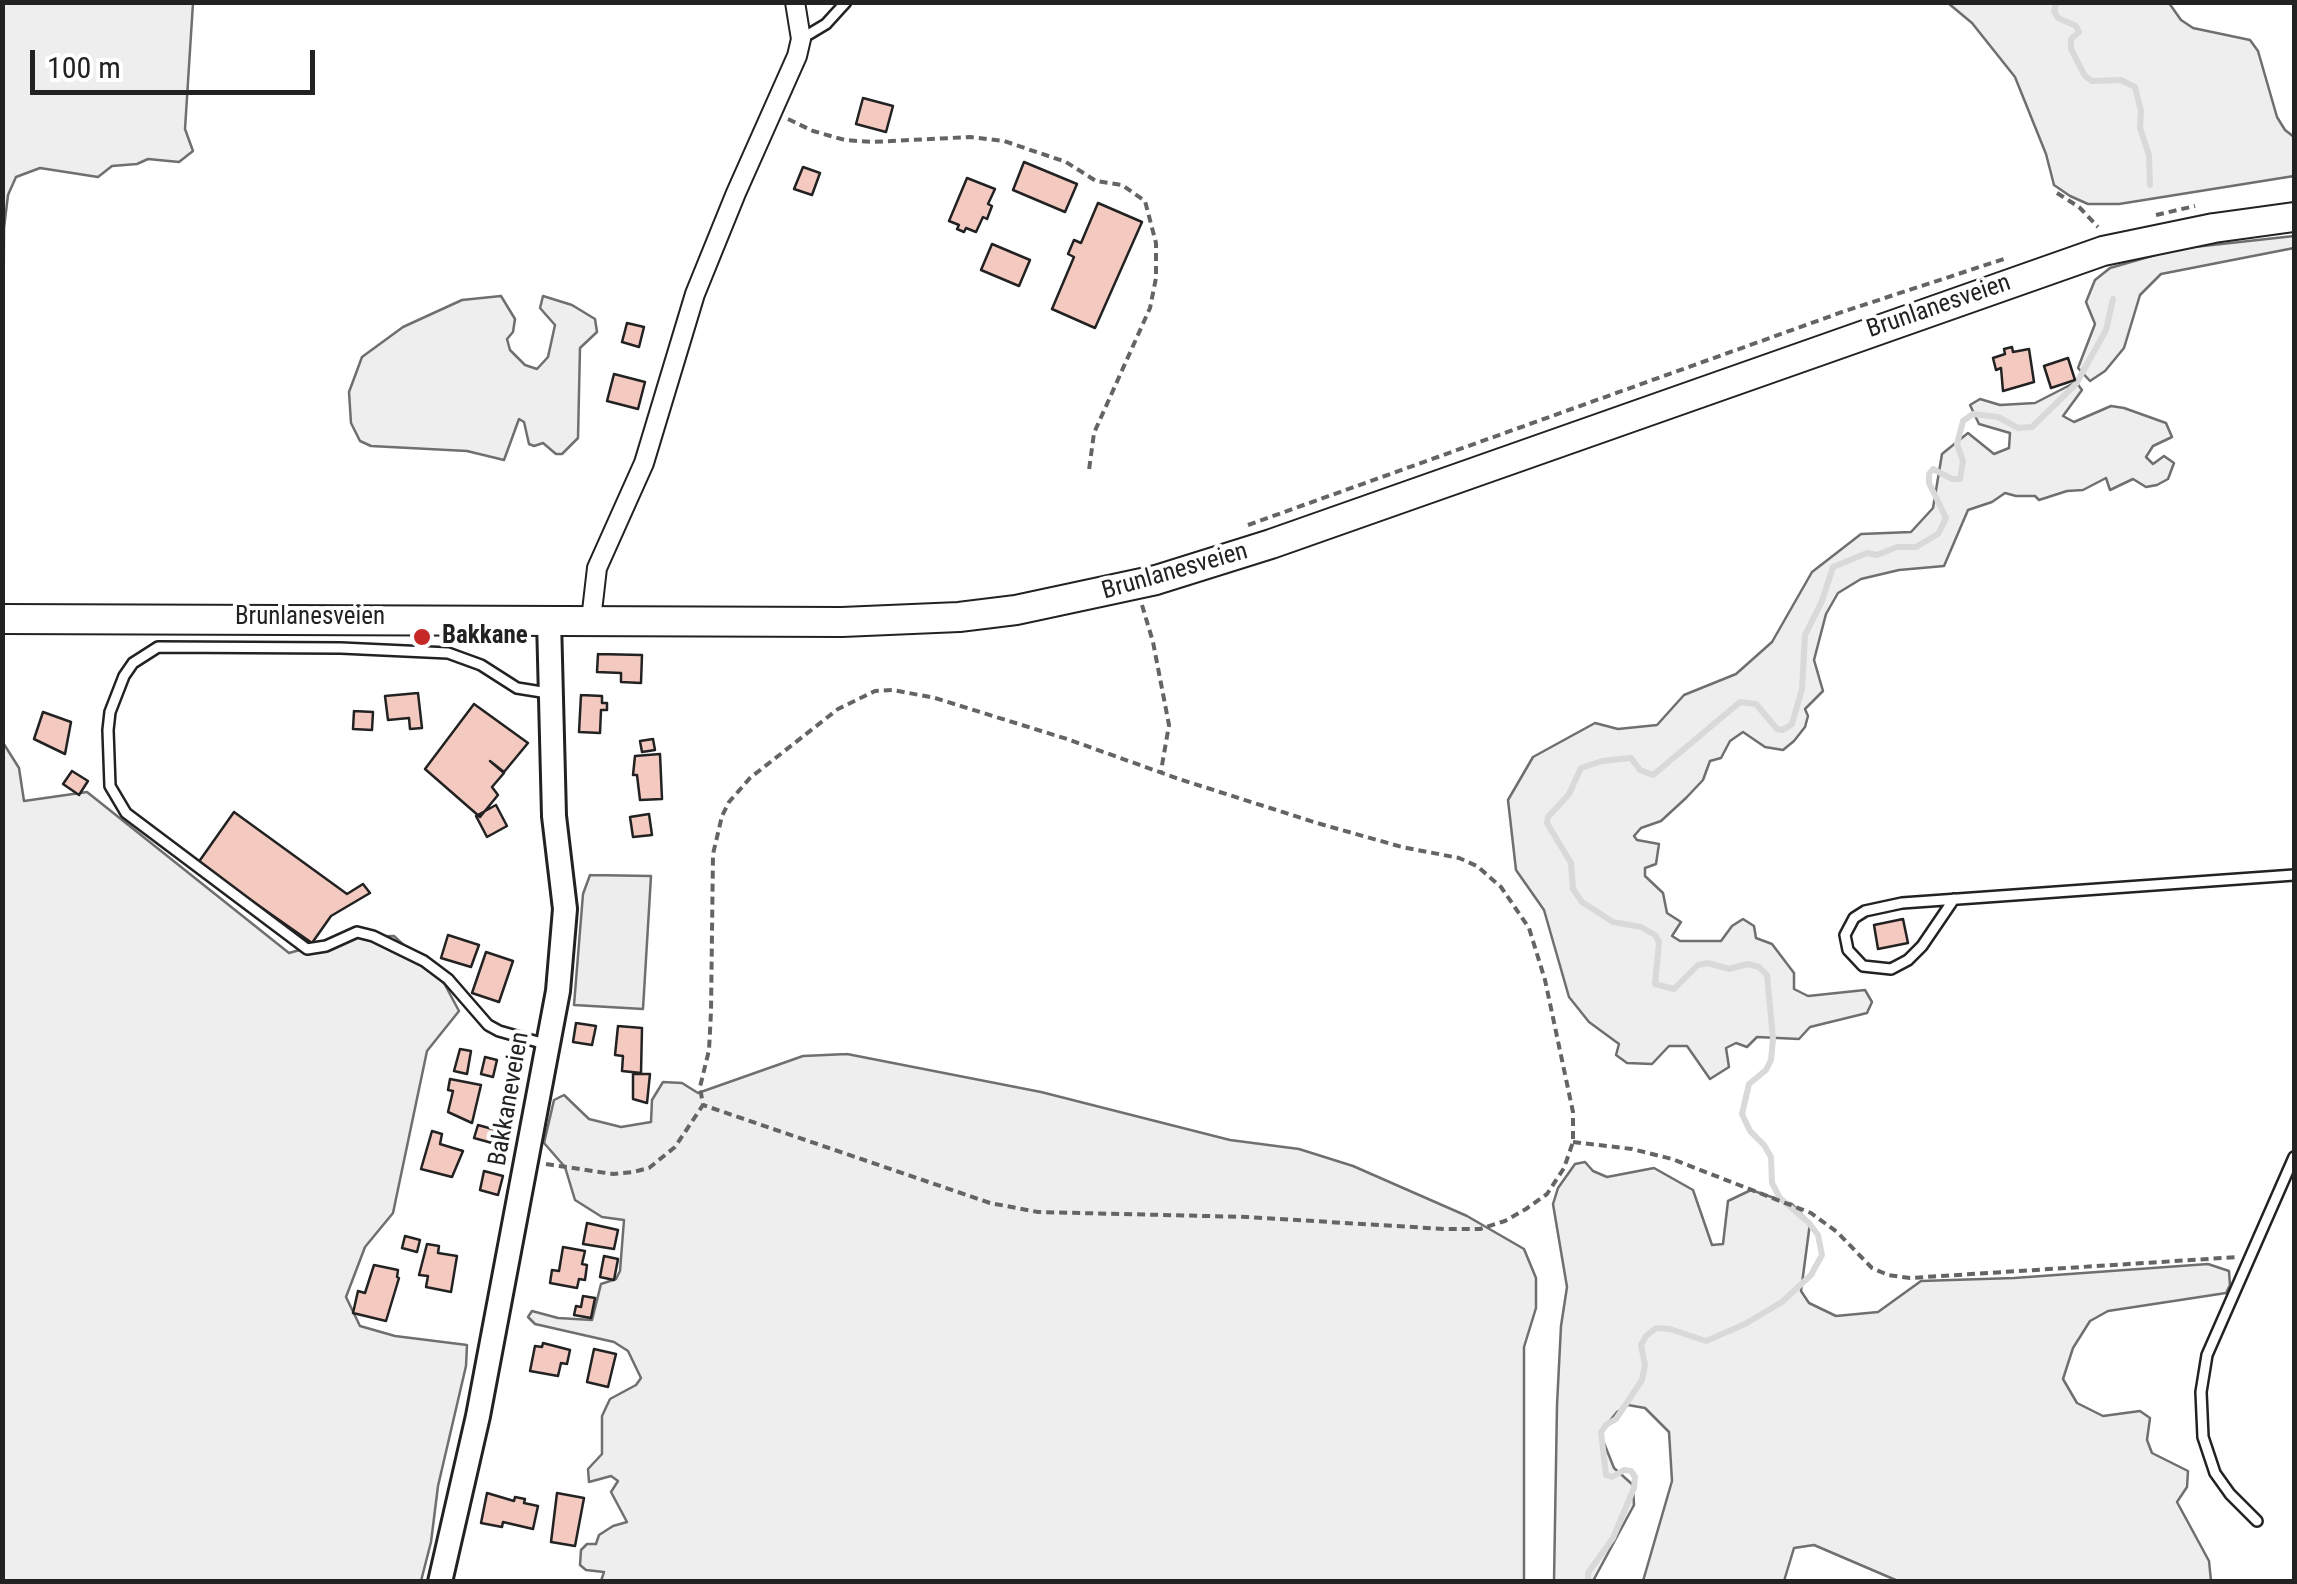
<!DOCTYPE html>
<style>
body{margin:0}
#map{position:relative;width:2297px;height:1584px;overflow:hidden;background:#fff;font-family:"Roboto Condensed",sans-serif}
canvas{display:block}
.frame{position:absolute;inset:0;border:5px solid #222;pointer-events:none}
.scale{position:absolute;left:30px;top:50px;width:285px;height:45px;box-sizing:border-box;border:5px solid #222;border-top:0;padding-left:12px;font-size:30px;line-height:35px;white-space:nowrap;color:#222;-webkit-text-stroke:8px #fff;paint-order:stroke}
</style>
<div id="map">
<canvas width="2297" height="1584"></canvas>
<div class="frame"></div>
<div class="scale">100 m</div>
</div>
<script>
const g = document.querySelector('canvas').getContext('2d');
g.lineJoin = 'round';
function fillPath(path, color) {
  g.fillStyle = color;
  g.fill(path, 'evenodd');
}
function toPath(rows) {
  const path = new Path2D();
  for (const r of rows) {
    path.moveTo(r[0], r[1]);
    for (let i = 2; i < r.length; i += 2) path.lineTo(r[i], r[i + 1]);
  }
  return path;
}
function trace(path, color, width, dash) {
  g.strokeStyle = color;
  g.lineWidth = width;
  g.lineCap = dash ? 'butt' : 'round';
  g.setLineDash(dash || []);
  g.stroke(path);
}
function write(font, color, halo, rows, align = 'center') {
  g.font = font + ' "Roboto Condensed",sans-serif';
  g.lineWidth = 8;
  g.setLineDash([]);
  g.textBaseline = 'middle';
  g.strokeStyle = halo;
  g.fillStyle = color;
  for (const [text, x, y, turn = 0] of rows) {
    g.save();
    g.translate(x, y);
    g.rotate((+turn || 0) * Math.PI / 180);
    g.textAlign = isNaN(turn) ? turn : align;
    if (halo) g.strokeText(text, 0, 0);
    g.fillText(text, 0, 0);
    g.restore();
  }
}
const green = toPath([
 [3,2,193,3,185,129,193,151,179,162,148,159,137,164,112,166,98,177,40,168,16,177,8,195,4,228,3,379,3,2],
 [1948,3,2169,3,2181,20,2193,28,2250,40,2258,51,2277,117,2285,130,2294,137,2294,176,2119,204,2088,204,2070,196,2054,185,2046,154,2015,77,1972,23,1948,3],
 [2294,236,2294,248,2161,274,2140,295,2124,348,2105,371,2090,381,2078,368,2095,324,2086,302,2095,280,2110,268,2176,249,2294,236],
 [501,296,515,319,513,332,507,339,510,350,525,365,537,369,548,357,555,325,540,308,543,296,572,305,595,319,597,332,580,348,578,438,562,454,556,454,543,443,534,446,529,444,524,422,519,419,504,460,467,451,371,446,360,441,351,423,349,392,362,357,403,327,462,300,501,296],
 [2076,382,2082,390,2063,416,2074,422,2111,406,2124,408,2166,423,2172,437,2153,446,2146,457,2153,464,2164,456,2174,463,2168,479,2157,485,2146,487,2133,479,2110,490,2106,478,2083,490,2067,491,2039,500,2035,496,2016,496,2005,493,1992,502,1968,510,1944,566,1899,570,1861,579,1838,593,1826,614,1814,660,1823,691,1805,709,1808,716,1805,727,1794,741,1783,750,1765,747,1743,732,1730,741,1721,758,1710,761,1703,780,1686,798,1661,821,1641,828,1634,836,1637,840,1659,844,1656,864,1645,868,1645,876,1663,893,1667,913,1681,922,1672,936,1680,941,1721,941,1732,926,1743,919,1754,926,1756,938,1772,944,1794,973,1794,989,1808,996,1865,990,1872,1002,1867,1013,1810,1027,1799,1039,1757,1037,1747,1047,1736,1043,1726,1048,1729,1067,1710,1079,1687,1046,1669,1046,1652,1064,1627,1063,1616,1055,1619,1044,1589,1022,1569,997,1544,910,1516,870,1508,800,1533,757,1595,723,1618,729,1657,725,1684,695,1736,674,1772,642,1812,572,1861,534,1911,532,1933,508,1942,454,1968,433,1994,454,2009,448,2010,433,1979,424,1970,405,1980,399,2000,405,2035,403,2076,382],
 [2,741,19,768,24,801,87,792,289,953,346,937,394,936,444,983,459,1011,427,1051,393,1213,365,1247,346,1297,360,1326,395,1336,467,1345,466,1366,438,1486,431,1542,421,1581,3,1581,2,741],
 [847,1054,1041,1092,1230,1140,1299,1149,1353,1166,1467,1216,1524,1249,1536,1278,1536,1308,1524,1347,1524,1581,601,1581,604,1572,586,1570,580,1565,581,1550,587,1544,596,1544,599,1535,613,1526,627,1522,611,1492,618,1481,611,1476,589,1482,588,1469,602,1454,602,1416,610,1399,636,1385,641,1378,628,1351,614,1342,535,1324,528,1317,532,1311,558,1318,592,1320,601,1284,616,1279,620,1271,624,1220,602,1217,575,1200,565,1167,544,1143,554,1100,564,1095,589,1119,621,1127,651,1122,652,1100,663,1082,682,1083,698,1093,803,1056,847,1054],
 [1585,1162,1593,1171,1607,1177,1654,1168,1693,1190,1712,1245,1723,1244,1728,1201,1751,1190,1792,1204,1810,1223,1801,1291,1809,1303,1836,1316,1878,1312,1921,1281,2014,1278,2208,1264,2229,1271,2230,1285,2226,1293,2108,1311,2090,1321,2073,1348,2063,1379,2077,1403,2103,1416,2140,1411,2150,1418,2147,1440,2152,1453,2188,1471,2187,1487,2177,1502,2209,1561,2211,1581,1898,1581,1814,1545,1794,1548,1784,1581,1643,1581,1672,1481,1669,1432,1645,1408,1628,1405,1617,1412,1600,1433,1614,1468,1633,1485,1634,1505,1593,1581,1554,1581,1557,1405,1561,1326,1567,1287,1553,1204,1558,1188,1575,1164,1585,1162]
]);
fillPath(green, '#eee');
trace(green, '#6f6f6f', 2.5);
const parking = toPath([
 [590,875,651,876,643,1009,574,1005,583,894,590,875]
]);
fillPath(parking, '#ededed');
trace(parking, '#6f6f6f', 2.5);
trace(toPath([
 [2057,2,2054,11,2058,18,2076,26,2079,32,2071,39,2071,49,2085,76,2092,81,2121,80,2135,87,2141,111,2140,128,2149,155,2150,185],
 [1588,1582,1588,1573,1613,1538,1634,1488,1635,1477,1631,1471,1624,1470,1612,1477,1606,1475,1601,1432,1606,1425,1616,1419,1642,1380,1645,1365,1641,1345,1646,1336,1656,1328,1670,1329,1706,1341,1745,1324,1782,1302,1811,1275,1822,1255,1818,1235,1809,1223,1780,1198,1772,1183,1771,1157,1764,1145,1750,1131,1742,1114,1749,1084,1766,1070,1771,1060,1773,1039,1767,975,1759,967,1748,964,1729,969,1708,963,1698,965,1674,989,1655,984,1659,942,1655,935,1641,927,1613,922,1582,902,1573,889,1571,863,1547,823,1548,817,1569,794,1581,768,1602,761,1631,758,1640,770,1653,775,1740,702,1756,704,1777,729,1783,730,1792,724,1802,689,1805,635,1822,601,1833,567,1867,553,1877,555,1897,547,1916,547,1938,534,1946,518,1929,483,1929,474,1933,469,1952,479,1960,479,1963,461,1957,444,1963,421,1973,414,1998,417,2018,428,2032,427,2076,384,2106,330,2113,299]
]), '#d9d9d9', 6);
const building = toPath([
 [863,98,893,106,886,132,856,124,863,98],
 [1024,162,1077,184,1065,212,1013,190,1024,162],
 [803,167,820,173,812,195,794,189,803,167],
 [967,178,995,189,988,204,992,206,987,219,983,217,976,232,966,228,964,232,957,229,959,225,949,221,967,178],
 [1098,203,1142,222,1095,328,1052,309,1074,257,1068,254,1074,240,1081,243,1098,203],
 [992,244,1030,260,1019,286,981,270,992,244],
 [627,323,644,327,639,347,622,342,627,323],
 [2012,347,2013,352,2029,349,2034,382,2003,391,2001,368,1996,370,1993,358,2005,354,2004,349,2012,347],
 [2068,358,2075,380,2051,388,2044,366,2068,358],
 [614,374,645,382,638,409,607,401,614,374],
 [598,654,642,655,641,683,621,682,621,673,597,672,598,654],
 [418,693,422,728,410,729,409,718,388,720,385,696,418,693],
 [581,695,602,696,602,703,607,703,607,710,601,710,600,733,579,732,581,695],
 [474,704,528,743,504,772,490,761,504,773,492,787,498,795,480,817,425,769,474,704],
 [354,711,373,712,372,730,353,729,354,711],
 [43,712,71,722,65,754,34,739,43,712],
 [653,739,655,750,642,752,640,741,653,739],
 [660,754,662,799,640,800,637,775,633,775,635,756,660,754],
 [72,771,88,781,79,795,63,784,72,771],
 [496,805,507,826,487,837,476,816,496,805],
 [234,812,347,894,363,884,370,893,331,916,312,943,198,863,234,812],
 [649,814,652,835,633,837,630,817,649,814],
 [1903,919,1908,943,1878,949,1874,925,1903,919],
 [448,935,479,945,471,967,441,958,448,935],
 [486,952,513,961,499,1002,472,993,486,952],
 [576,1023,596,1026,592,1045,573,1042,576,1023],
 [618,1026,642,1028,641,1073,622,1071,623,1056,615,1055,618,1026],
 [460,1049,471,1051,467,1074,454,1071,460,1049],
 [485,1057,497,1060,493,1077,481,1074,485,1057],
 [633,1074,650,1074,647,1103,633,1099,633,1074],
 [450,1079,481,1085,472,1123,448,1112,453,1091,448,1090,450,1079],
 [478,1125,496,1130,492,1143,474,1138,478,1125],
 [432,1131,442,1134,440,1144,463,1151,452,1177,421,1169,432,1131],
 [484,1171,503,1176,498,1195,480,1190,484,1171],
 [587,1223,618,1230,614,1249,583,1244,587,1223],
 [405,1236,420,1240,417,1252,402,1248,405,1236],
 [427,1244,439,1246,438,1253,457,1256,451,1292,426,1287,428,1276,419,1275,427,1244],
 [563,1247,585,1251,582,1264,587,1265,585,1280,579,1279,577,1288,550,1283,552,1270,559,1271,563,1247],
 [604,1256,618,1259,614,1280,600,1277,604,1256],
 [374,1265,398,1270,397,1277,399,1278,386,1321,353,1313,358,1291,365,1293,374,1265],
 [583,1296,595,1298,591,1318,574,1315,576,1306,581,1307,583,1296],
 [543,1343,570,1350,567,1364,561,1363,558,1376,530,1371,535,1346,542,1347,543,1343],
 [594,1349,616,1354,608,1387,587,1382,594,1349],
 [487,1493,514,1501,515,1497,525,1499,524,1503,538,1506,533,1529,503,1522,502,1527,481,1523,487,1493],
 [557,1493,584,1498,575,1546,551,1542,557,1493]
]);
fillPath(building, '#f3c9c0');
trace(building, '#222', 2.5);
const service = toPath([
 [801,39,826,24,846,2],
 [1954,899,1922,946,1908,960,1891,969,1863,966,1848,950,1845,935,1854,918,1865,911,1902,903,2294,875],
 [545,1044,499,1031,488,1025,448,979,424,961,373,936,357,932,326,946,307,949,126,813,110,786,108,730,110,712,124,676,133,663,158,647,341,648,448,653,481,665,517,688,548,693],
 [2257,1521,2230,1494,2215,1473,2203,1437,2201,1392,2207,1355,2294,1157]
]);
const minor = toPath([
 [591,620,597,568,644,463,695,294,736,193,797,56,801,39,795,2]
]);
const tertiary = toPath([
 [440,1582,478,1416,558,991,565,909,554,816,549,620]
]);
const primary = toPath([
 [2,619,842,622,959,617,1016,610,1156,580,1271,544,2103,251,2214,228,2294,217]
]);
trace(service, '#222', 14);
trace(minor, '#222', 22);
trace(tertiary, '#222', 28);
trace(primary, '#222', 32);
trace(toPath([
 [788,119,813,131,845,140,872,142,970,137,1004,141,1066,162,1096,181,1122,185,1145,201,1156,243,1156,278,1150,308,1094,433,1089,470],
 [2057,193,2079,207,2098,227],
 [2156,215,2195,206],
 [1248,525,1845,311,2007,258],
 [1142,605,1153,642,1169,725,1161,771],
 [1573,1142,1632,1149,1672,1159,1811,1213,1837,1232,1872,1268,1888,1275,1910,1278,2238,1257],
 [546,1164,613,1174,633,1172,649,1168,675,1147,703,1105,700,1087,709,1050,711,1012,713,854,722,816,729,802,750,778,838,709,875,691,893,690,935,698,1067,739,1179,779,1317,823,1402,847,1459,858,1477,866,1501,887,1529,928,1545,980,1573,1112,1573,1142,1564,1168,1547,1194,1526,1209,1505,1221,1480,1229,1445,1229,1247,1217,1038,1212,990,1203,703,1105]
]), '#646464', 4, [8, 5]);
trace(service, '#fff', 9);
trace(minor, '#fff', 18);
trace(tertiary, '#fff', 22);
trace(primary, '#fff', 28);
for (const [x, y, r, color] of [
 [422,637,10,"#c62828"]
]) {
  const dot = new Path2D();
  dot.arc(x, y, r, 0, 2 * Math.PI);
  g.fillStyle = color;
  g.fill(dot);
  trace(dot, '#fff', 4);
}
write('25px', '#222', '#fff', [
 ["Brunlanesveien",1939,307,-19],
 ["Brunlanesveien",1175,572,-16],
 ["Brunlanesveien",310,618],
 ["Bakkaneveien",510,1099,-80]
]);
write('bold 25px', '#222', '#fff', [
 ["Bakkane",442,637]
], 'left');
</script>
